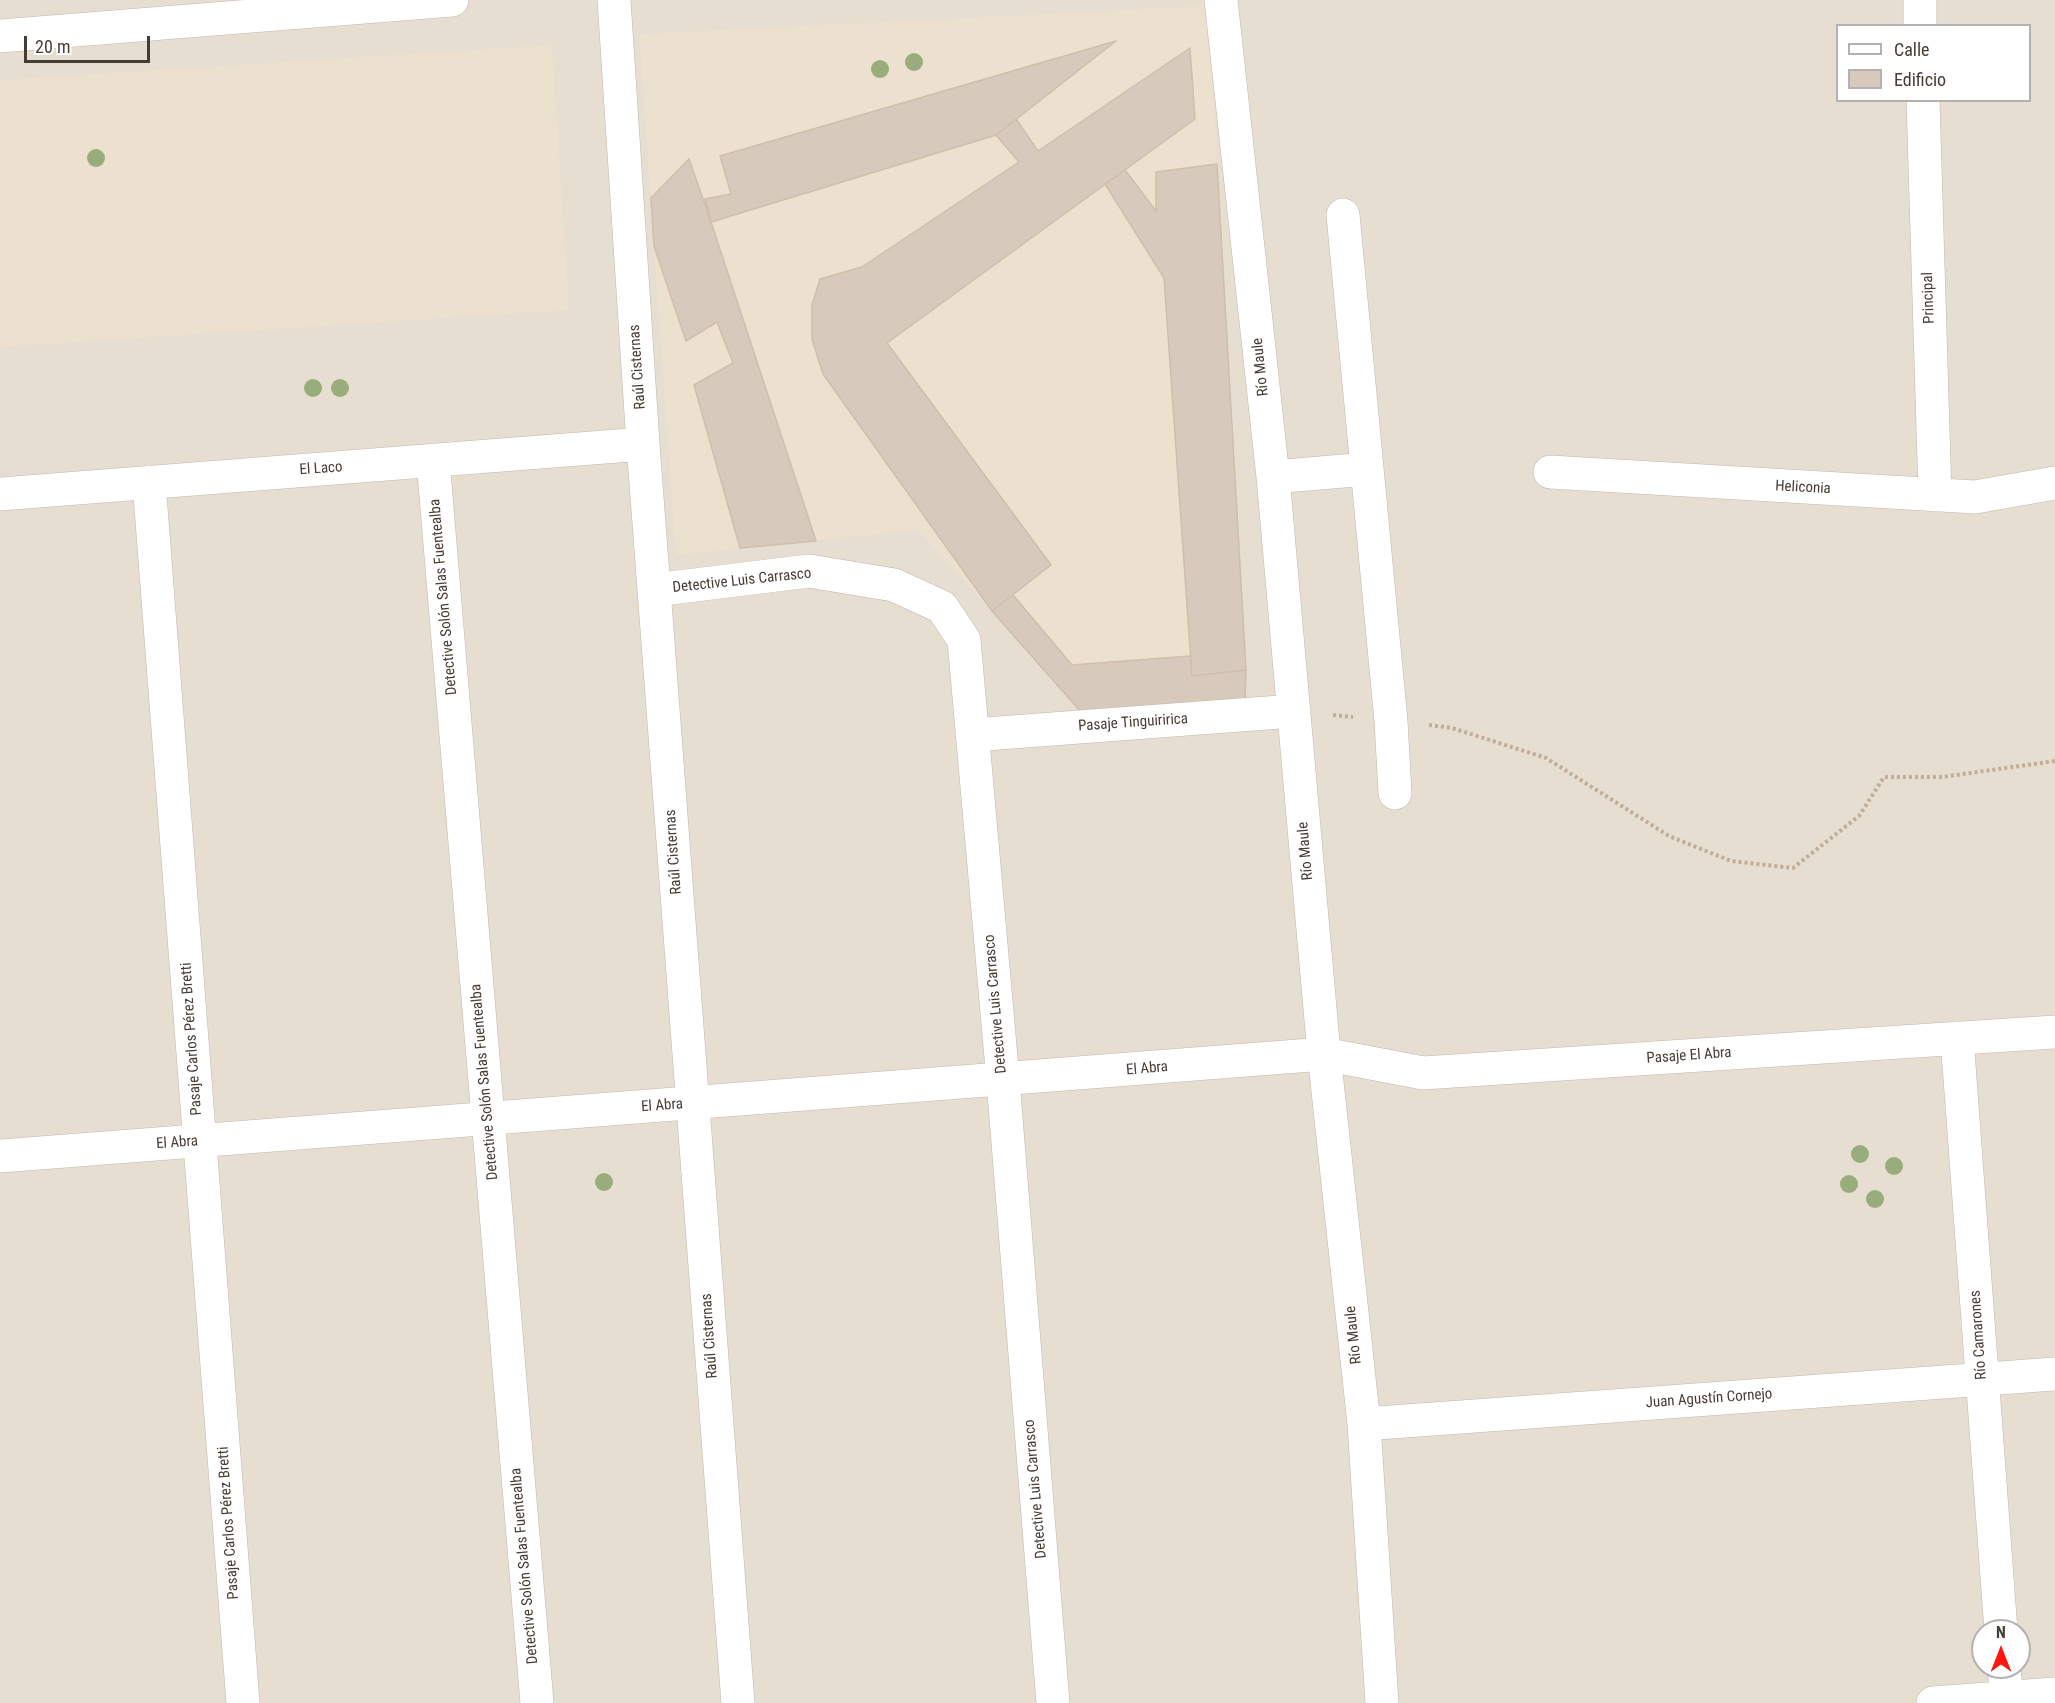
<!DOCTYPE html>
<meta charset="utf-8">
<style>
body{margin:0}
#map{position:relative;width:2055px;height:1703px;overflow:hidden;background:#f3ede4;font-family:"Roboto Condensed",sans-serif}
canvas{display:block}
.legend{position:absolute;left:1836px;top:24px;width:195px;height:78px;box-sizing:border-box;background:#fff;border:2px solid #b5b1ae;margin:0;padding:8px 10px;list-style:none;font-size:18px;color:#453c34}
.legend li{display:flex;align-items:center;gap:12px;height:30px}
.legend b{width:30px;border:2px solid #b5b1ae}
.north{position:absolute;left:1971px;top:1619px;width:60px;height:60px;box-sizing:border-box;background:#fff;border:2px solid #b5b1ae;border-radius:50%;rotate:0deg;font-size:16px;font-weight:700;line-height:24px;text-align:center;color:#453c34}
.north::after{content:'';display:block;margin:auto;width:21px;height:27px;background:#ff170f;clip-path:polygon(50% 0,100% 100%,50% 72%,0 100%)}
.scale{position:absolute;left:24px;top:36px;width:126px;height:27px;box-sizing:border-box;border:3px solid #453c34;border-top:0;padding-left:8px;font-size:18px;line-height:21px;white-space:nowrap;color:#453c34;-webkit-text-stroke:4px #fff;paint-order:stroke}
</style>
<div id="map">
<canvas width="2055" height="1703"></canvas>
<ul class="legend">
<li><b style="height:8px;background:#fff"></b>Calle</li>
<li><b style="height:16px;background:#d7cabc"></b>Edificio</li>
</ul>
<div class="north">N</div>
<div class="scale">20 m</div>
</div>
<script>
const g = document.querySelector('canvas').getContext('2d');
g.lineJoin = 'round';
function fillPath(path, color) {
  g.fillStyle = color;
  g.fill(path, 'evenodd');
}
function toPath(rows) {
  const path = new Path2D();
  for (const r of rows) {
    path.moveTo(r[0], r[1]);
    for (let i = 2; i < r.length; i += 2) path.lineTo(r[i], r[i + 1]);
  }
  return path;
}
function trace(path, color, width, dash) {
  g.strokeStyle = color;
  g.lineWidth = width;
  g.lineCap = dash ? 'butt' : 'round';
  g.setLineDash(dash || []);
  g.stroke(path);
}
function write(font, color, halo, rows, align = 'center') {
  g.font = font + ' "Roboto Condensed",sans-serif';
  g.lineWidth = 4.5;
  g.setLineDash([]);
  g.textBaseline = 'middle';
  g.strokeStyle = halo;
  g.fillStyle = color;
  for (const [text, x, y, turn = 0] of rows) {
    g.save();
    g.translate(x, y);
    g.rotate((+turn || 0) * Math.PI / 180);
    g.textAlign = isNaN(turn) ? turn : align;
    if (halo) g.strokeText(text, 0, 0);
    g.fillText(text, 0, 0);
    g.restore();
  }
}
fillPath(toPath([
 [0,0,2055,0,2055,1703,0,1703],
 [1838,26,2030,26,2030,100,1838,100],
 [1983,1631,2019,1631,2019,1667,1983,1667]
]), '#e7ded2');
fillPath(toPath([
 [1208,6,1246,670,1245,700,1081,712,918,530,676,555,639,34],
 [552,45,569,310,0,347,0,80]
]), '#ece0ce');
const building = toPath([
 [1116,41,996,135,711,222,705,199,731,194,720,156,1116,41],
 [1190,48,1195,119,887,343,1051,565,992,611,823,374,812,339,812,305,820,279,862,267,1019,162,996,135,1016,119,1038,151,1190,48],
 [689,159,711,222,816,541,740,548,694,385,733,363,717,322,686,341,654,246,651,198,689,159],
 [1217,164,1246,670,1192,676,1164,278,1105,184,1125,170,1156,211,1156,172,1217,164],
 [1013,595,1072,665,1190,656,1192,676,1246,670,1245,700,1081,712,992,611,1013,595]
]);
fillPath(building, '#d7cabc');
trace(building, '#cfbeac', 1.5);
const minor = toPath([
 [614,0,643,444,738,1703],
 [1221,0,1273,477,1324,1054,1364,1424,1382,1703],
 [1920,0,1920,26],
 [0,36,452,0],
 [1923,100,1935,495],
 [1343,215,1391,721,1395,793],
 [433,460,537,1703],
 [1550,472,1975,497,2055,483],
 [1273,477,1367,469],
 [149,482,243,1703],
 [0,494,643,444],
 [654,590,809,571,894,585,942,607,964,640,1003,1080,1053,1703],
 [972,735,1294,711],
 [1957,1038,2001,1631],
 [0,1156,1324,1054,1423,1073,2055,1032],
 [1364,1424,2055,1374],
 [2004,1667,2007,1703],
 [1933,1703,2055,1694]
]);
trace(minor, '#c1b6aa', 34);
trace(toPath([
 [1333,715,1353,717],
 [1429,725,1452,728,1546,758,1669,836,1731,861,1793,868,1859,816,1884,777,1942,777,2055,761]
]), '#c0ad97', 4, [3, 3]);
trace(minor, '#fff', 33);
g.fillStyle = '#99ad7c';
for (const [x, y] of [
 [914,62],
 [880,69],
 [96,158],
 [313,388],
 [340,388],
 [1860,1154],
 [1894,1166],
 [604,1182],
 [1849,1184],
 [1875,1199]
]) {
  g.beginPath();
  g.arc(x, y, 9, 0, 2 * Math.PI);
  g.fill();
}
write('15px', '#453c34', '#fff', [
 ["Principal",1929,298,-92],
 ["Raúl Cisternas",638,367,-94],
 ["Río Maule",1261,367,-96],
 ["El Laco",321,469,-4],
 ["Heliconia",1803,488,3],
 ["Detective Luis Carrasco",742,581,-6],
 ["Detective Solón Salas Fuentealba",444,597,-95],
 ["Pasaje Tinguiririca",1133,723,-4],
 ["Río Maule",1306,851,-95],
 ["Raúl Cisternas",674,852,-94],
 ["Detective Luis Carrasco",996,1004,-95],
 ["Pasaje Carlos Pérez Bretti",192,1039,-94],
 ["Pasaje El Abra",1689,1056,-4],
 ["El Abra",1147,1069,-5],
 ["Detective Solón Salas Fuentealba",485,1082,-95],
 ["El Abra",662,1106,-4],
 ["El Abra",177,1143,-4],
 ["Río Maule",1354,1335,-96],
 ["Río Camarones",1979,1335,-94],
 ["Raúl Cisternas",710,1336,-94],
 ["Juan Agustín Cornejo",1709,1399,-4],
 ["Detective Luis Carrasco",1036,1489,-95],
 ["Pasaje Carlos Pérez Bretti",229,1523,-94],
 ["Detective Solón Salas Fuentealba",525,1566,-95]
]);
</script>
